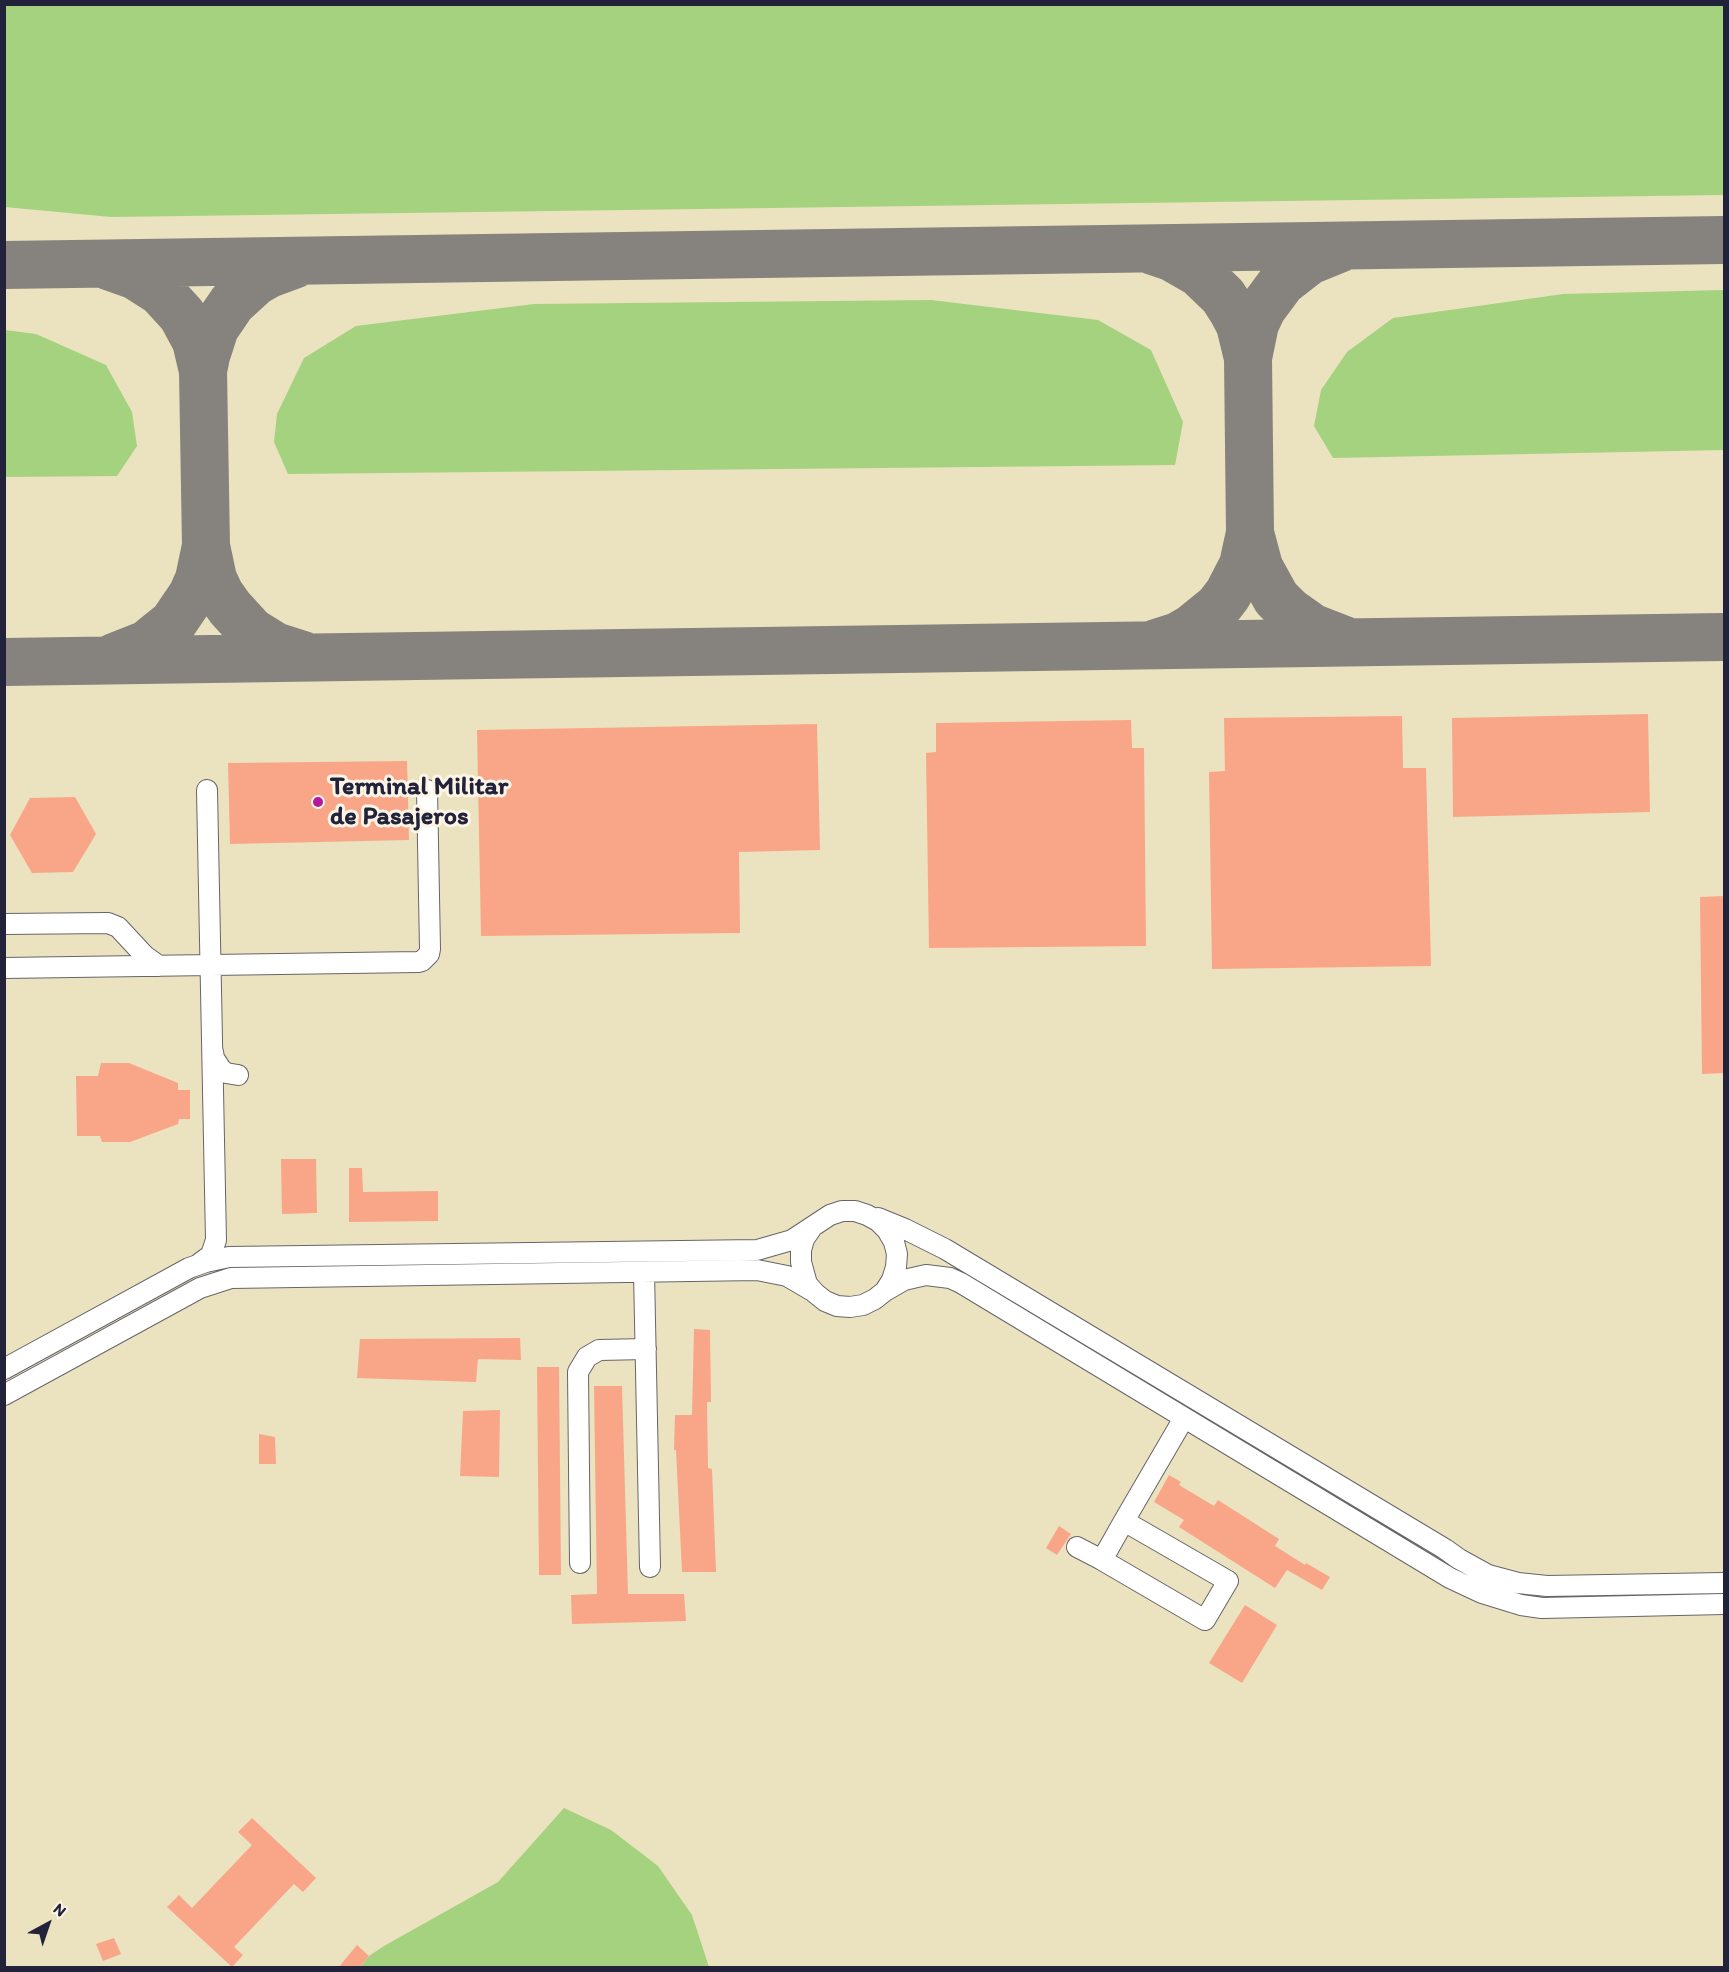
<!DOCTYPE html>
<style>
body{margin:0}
#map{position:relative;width:1729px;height:1972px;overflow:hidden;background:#ebe2bf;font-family:Itim,sans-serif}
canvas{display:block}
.frame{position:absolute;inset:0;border:6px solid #22223b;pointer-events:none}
.north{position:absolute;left:18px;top:1894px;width:60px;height:60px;-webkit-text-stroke:4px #fcf5e5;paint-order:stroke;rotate:40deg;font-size:16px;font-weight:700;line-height:24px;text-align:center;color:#22223b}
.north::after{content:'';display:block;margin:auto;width:21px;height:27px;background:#22223b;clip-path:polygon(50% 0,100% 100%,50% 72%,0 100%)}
</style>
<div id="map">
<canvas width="1729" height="1972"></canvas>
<div class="frame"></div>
<div class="north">N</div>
</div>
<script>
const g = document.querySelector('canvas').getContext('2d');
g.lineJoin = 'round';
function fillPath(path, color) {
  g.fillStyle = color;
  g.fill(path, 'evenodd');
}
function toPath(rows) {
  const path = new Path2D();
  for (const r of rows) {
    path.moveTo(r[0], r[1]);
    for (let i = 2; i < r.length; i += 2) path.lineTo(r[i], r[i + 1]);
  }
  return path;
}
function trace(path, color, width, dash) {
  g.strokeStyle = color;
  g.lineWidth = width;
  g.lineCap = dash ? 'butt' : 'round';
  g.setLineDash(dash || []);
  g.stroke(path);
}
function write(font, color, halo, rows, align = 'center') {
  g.font = font + ' Itim,sans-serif';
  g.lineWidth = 6;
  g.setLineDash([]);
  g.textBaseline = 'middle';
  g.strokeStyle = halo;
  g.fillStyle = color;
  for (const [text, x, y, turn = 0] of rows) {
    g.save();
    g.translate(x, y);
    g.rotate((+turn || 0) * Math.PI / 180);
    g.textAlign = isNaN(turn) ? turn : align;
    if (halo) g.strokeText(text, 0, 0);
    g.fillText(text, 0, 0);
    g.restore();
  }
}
fillPath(toPath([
 [4,5,1724,5,1724,195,111,217,5,207],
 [1724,290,1724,450,1333,458,1314,426,1321,390,1347,352,1393,318,1563,294],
 [931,300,1098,320,1151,350,1183,422,1175,465,288,474,274,442,277,414,304,358,356,326,534,304],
 [5,330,36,334,106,365,132,412,137,446,117,476,5,477],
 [564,1808,611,1830,658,1866,692,1915,709,1967,359,1968,369,1956,384,1946,498,1882]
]), '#a4d27f');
trace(toPath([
 [1153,251,1171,257,1199,273,1223,296,1232,310,1240,325,1248,358,1250,533,1259,567,1276,598,1289,611,1313,628,1344,640],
 [4,265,1724,240],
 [108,266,136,276,161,292,182,315,196,341,203,371,206,546,213,579,220,594,230,608,251,631,275,646,303,655],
 [1248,358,1255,324,1262,309,1282,282,1309,261,1341,248],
 [203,371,206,356,215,328,232,303,255,282,269,274,296,264],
 [1156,643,1178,636,1192,628,1218,607,1228,594,1243,565,1250,533],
 [114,657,147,644,173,623,192,595,199,579,206,546],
 [4,662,1724,637]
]), '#86827d', 48);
fillPath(toPath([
 [1648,714,1650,812,1453,817,1452,718],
 [1402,716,1403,768,1426,768,1431,966,1212,969,1209,772,1225,771,1224,718],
 [1131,720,1132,748,1144,748,1146,946,929,948,926,753,936,752,936,723],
 [817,724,820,850,739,852,740,933,481,936,477,730],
 [407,761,409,840,230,844,228,763],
 [75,797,96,834,73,872,32,873,10,835,30,798],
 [1725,896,1725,1073,1702,1074,1700,897],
 [101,1063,129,1063,178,1083,178,1090,190,1090,190,1119,179,1119,178,1124,130,1142,102,1142,100,1136,77,1136,76,1076,98,1076],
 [281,1159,316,1159,317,1213,282,1214],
 [349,1168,362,1168,363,1192,438,1191,438,1221,349,1222],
 [694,1329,710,1330,711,1402,707,1402,708,1468,712,1469,716,1572,682,1572,676,1450,674,1450,675,1415,692,1415],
 [520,1338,521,1360,478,1359,476,1382,357,1378,360,1339],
 [537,1367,559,1367,561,1575,539,1575],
 [594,1386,622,1386,628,1594,684,1594,686,1621,572,1624,571,1595,597,1594],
 [500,1410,499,1477,460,1476,463,1411],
 [259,1434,275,1437,276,1464,259,1464],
 [1169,1475,1181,1482,1179,1485,1214,1506,1218,1500,1279,1539,1275,1546,1305,1565,1306,1563,1330,1577,1322,1590,1287,1570,1275,1588,1179,1527,1184,1520,1154,1502],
 [1059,1526,1071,1534,1057,1555,1046,1548],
 [1245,1605,1277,1625,1242,1683,1209,1663],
 [252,1818,316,1878,303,1892,294,1884,234,1947,243,1955,232,1967,167,1907,179,1895,192,1908,252,1845,238,1832],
 [114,1938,121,1954,103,1961,96,1944],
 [357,1945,369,1956,359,1968,338,1968]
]), '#f9a688');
const minor = toPath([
 [4,924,108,923,118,927,145,956,159,966],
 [4,968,418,962,422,961,429,954,430,949,427,790],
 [213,1052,214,1058,221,1069,226,1073,238,1075],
 [878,1218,905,1229,945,1249,1445,1549,1459,1559,1488,1575,1518,1583,1547,1586,1724,1583],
 [200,1263,211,1255,216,1240,207,790],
 [644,1272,650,1567],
 [885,1291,904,1280,926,1275,950,1278,961,1283,1450,1578,1482,1593,1521,1605,1542,1608,1724,1604],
 [4,1369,189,1268,206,1262,229,1257,757,1250,792,1240,830,1215,842,1211,855,1211,867,1215,878,1221,887,1230,894,1242,897,1254,896,1267,892,1280,885,1291,875,1299,863,1305,850,1307,837,1306,825,1301,815,1293,807,1284,801,1262,801,1250,804,1239,811,1229],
 [4,1395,200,1288,231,1278,757,1270,787,1276,811,1290],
 [1124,1521,1228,1581,1205,1620,1102,1560,1124,1521,1184,1418],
 [1077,1547,1102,1560],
 [580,1563,578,1372,587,1357,599,1350,646,1349]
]);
trace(minor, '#686569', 22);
trace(minor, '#fff', 20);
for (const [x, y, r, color] of [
 [318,802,6,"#b5179e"]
]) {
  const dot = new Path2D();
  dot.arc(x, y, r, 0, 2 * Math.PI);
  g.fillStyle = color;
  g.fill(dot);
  trace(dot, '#fcf5e5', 2);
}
write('bold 26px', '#22223b', '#fcf5e5', [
 ["Terminal Militar",330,787],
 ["de Pasajeros",330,817]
], 'left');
</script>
